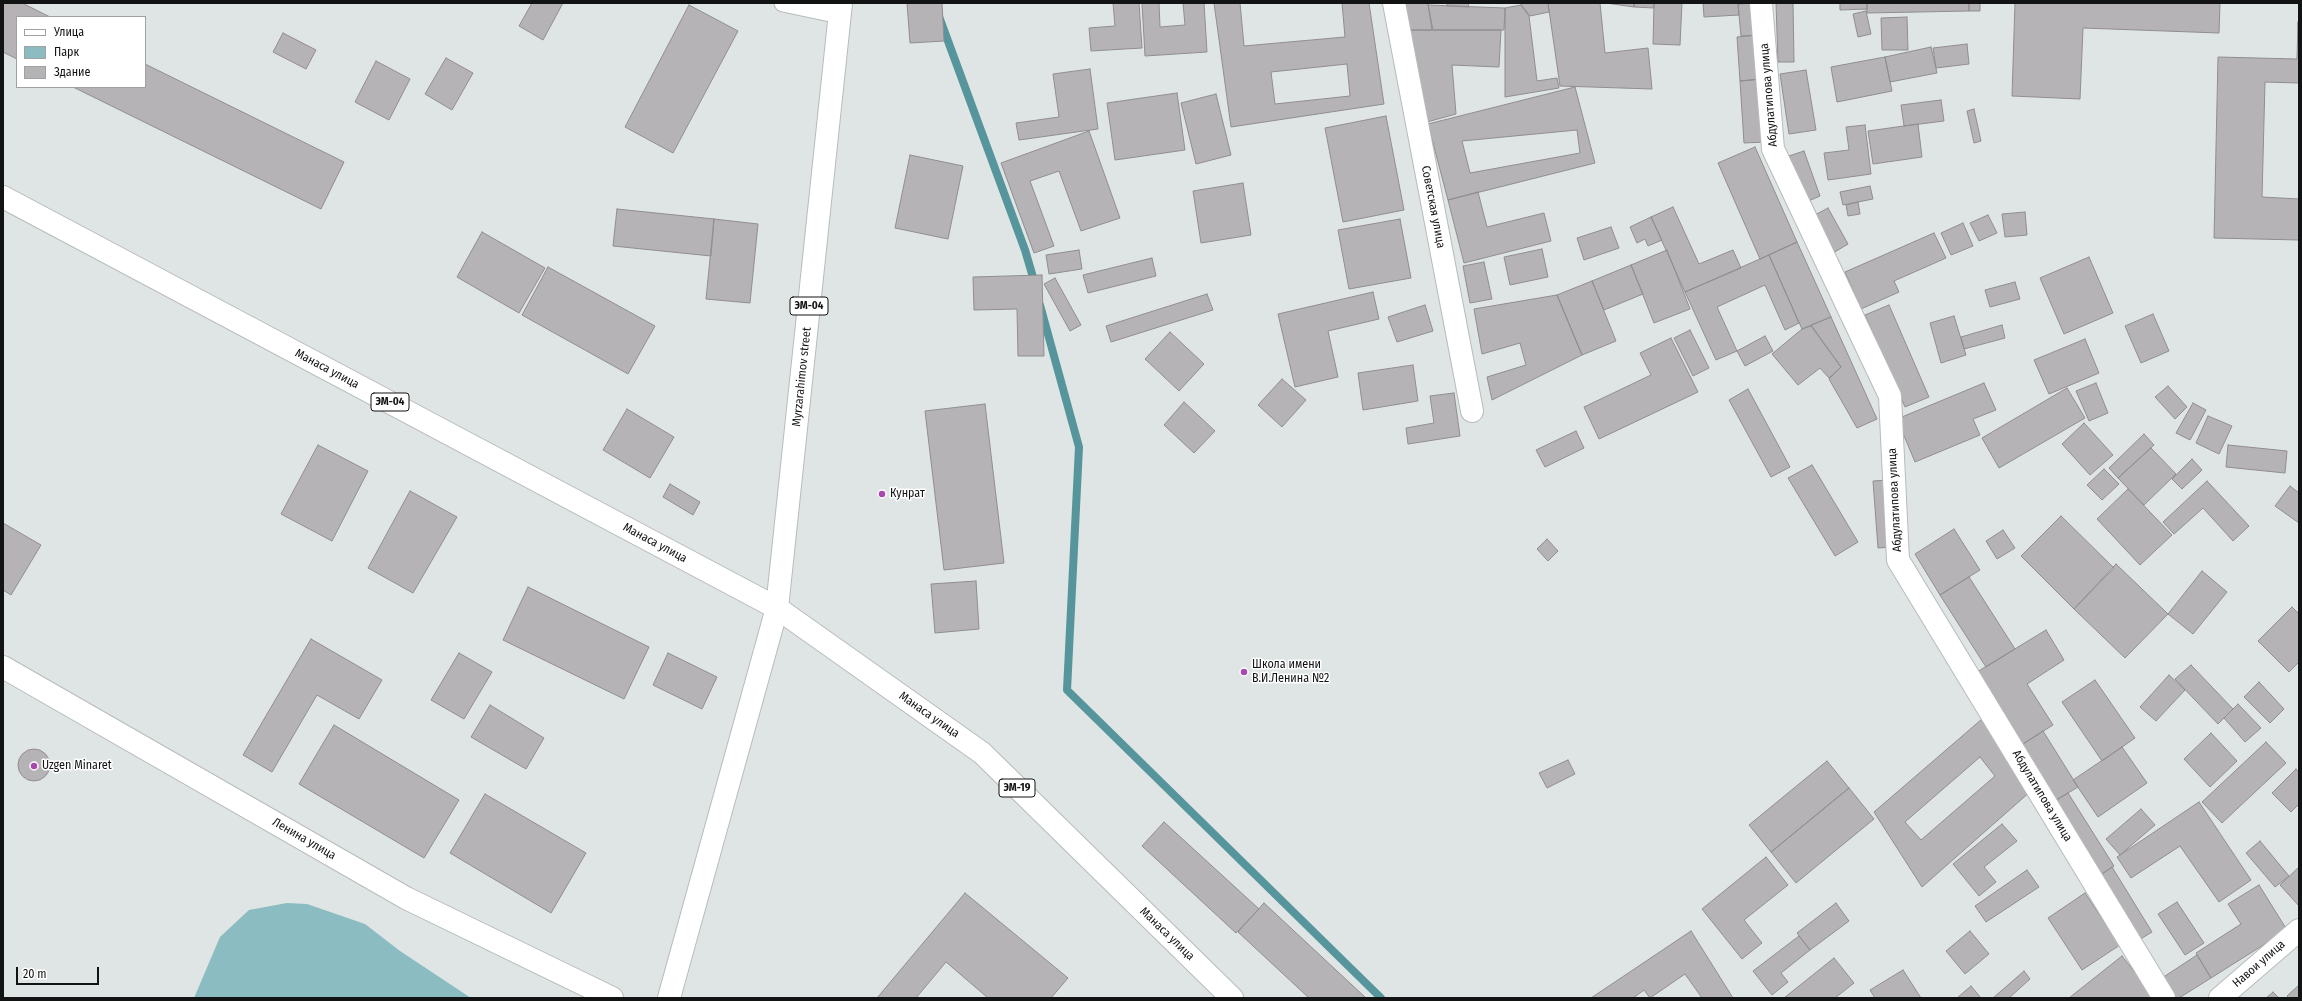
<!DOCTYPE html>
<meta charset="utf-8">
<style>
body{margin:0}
#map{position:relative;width:2302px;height:1001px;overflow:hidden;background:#dfe4e4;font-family:"Fira Sans Condensed",sans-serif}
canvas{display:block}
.frame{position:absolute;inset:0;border:4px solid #121313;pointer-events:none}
.legend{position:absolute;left:16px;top:16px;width:130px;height:72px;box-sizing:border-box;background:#fff;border:1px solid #a0a1a1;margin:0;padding:5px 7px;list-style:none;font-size:12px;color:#121313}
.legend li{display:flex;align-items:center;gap:8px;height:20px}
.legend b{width:20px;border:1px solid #a0a1a1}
.scale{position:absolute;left:16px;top:967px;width:83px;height:18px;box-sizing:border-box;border:2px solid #121313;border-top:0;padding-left:5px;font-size:12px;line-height:14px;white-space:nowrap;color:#121313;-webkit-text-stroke:3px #fff;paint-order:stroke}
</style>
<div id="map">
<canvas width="2302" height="1001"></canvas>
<div class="frame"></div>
<ul class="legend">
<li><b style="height:5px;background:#fff"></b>Улица</li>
<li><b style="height:11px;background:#8abcc1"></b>Парк</li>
<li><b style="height:11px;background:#b6b3b6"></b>Здание</li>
</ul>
<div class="scale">20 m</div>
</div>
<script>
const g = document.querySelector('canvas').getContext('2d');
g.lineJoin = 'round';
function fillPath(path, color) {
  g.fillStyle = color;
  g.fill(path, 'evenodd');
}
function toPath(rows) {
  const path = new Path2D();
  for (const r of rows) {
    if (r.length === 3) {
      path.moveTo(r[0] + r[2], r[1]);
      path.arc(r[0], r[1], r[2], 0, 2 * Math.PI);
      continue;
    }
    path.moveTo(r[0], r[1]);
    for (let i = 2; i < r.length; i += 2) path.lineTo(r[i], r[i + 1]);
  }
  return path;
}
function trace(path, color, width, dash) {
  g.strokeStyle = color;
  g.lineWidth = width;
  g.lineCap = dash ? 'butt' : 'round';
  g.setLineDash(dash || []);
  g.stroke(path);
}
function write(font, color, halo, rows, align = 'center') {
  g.font = font + ' "Fira Sans Condensed",sans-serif';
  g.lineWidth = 3;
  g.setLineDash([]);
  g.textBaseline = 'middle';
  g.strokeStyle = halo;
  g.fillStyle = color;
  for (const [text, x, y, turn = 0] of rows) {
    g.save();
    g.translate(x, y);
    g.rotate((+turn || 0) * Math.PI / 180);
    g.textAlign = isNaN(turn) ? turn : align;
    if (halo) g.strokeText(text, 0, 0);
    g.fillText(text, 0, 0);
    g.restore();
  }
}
fillPath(toPath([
 [287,903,307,904,365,924,400,951,471,998,194,998,220,937,249,910]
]), '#8abcc1');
trace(toPath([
 [934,3,1025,250,1035,284],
 [1040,305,1079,447,1067,690,1381,998]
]), '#56959b', 8);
const building = toPath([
 [3,3,22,3,50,17,17,17,17,59,3,52,3,3],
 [532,3,563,3,543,40,519,26,532,3],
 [907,3,942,3,944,41,910,43,907,3],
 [1113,3,1139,3,1142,48,1091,51,1089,28,1115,26,1113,3],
 [1142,3,1159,3,1160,27,1185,25,1183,3,1204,3,1207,52,1145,56,1142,3],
 [1214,3,1240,3,1244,46,1345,37,1342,3,1369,3,1384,104,1231,127,1214,3],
 [1347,64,1350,96,1275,104,1271,72,1347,64],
 [1404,3,1428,3,1432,30,1409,30,1404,3],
 [1447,3,1468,3,1469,7,1447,6,1447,3],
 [1520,3,1548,3,1549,12,1530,16,1520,3],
 [1548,3,1600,3,1605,53,1648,48,1652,89,1560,86,1548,3],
 [1606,3,1634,3,1634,7,1606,3],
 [1634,3,1654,3,1654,8,1634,7,1634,3],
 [1654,3,1682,3,1680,45,1653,44,1654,3],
 [1703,3,1748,3,1738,4,1739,15,1704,17,1703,3],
 [1757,3,1759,35,1741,36,1738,4,1757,3],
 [1776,3,1793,3,1794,62,1778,62,1776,3],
 [1840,3,1867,3,1867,9,1840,10,1840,3],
 [1867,3,1969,3,1969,11,1867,13,1867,3],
 [1969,3,1980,3,1980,11,1969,11,1969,3],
 [2015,3,2220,3,2219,33,2083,28,2080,99,2012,96,2015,3],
 [689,5,738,31,673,153,625,127,689,5],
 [1428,5,1505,8,1504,30,1433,30,1428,5],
 [1521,5,1529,16,1537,81,1557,78,1559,88,1505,97,1505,8,1521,5],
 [1866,11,1871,34,1858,37,1853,14,1866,11],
 [1907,17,1908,50,1882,50,1881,18,1907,17],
 [2298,22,2299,83,2265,82,2262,197,2299,199,2299,240,2214,238,2218,57,2297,59,2298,22],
 [1409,30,1501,30,1499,67,1452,65,1456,114,1427,122,1409,30],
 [283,33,316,50,306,69,273,52,283,33],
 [1759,35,1762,79,1740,81,1737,37,1759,35],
 [1967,44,1969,64,1936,68,1933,48,1967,44],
 [1931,47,1937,73,1890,82,1885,57,1931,47],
 [1885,57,1892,91,1837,102,1831,67,1885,57],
 [446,58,473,73,452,110,425,94,446,58],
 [376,61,410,79,389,120,355,102,376,61],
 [145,64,344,162,321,209,73,87,145,87,145,64],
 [1090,69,1098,129,1019,140,1016,123,1059,117,1053,74,1090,69],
 [1806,70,1816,130,1789,134,1780,74,1806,70],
 [1762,79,1766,142,1744,143,1740,81,1762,79],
 [1575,87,1595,163,1448,200,1428,124,1575,87],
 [1577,130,1580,153,1470,173,1462,141,1577,130],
 [1177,93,1185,150,1115,160,1107,103,1177,93],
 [1216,94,1231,155,1196,164,1181,103,1216,94],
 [1941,100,1944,121,1904,126,1901,105,1941,100],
 [1974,109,1981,141,1974,143,1967,111,1974,109],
 [1386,116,1404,210,1343,222,1325,128,1386,116],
 [1918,124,1922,157,1873,164,1868,131,1918,124],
 [1865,125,1871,174,1828,180,1824,153,1849,150,1846,127,1865,125],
 [1089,131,1120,218,1081,231,1059,171,1030,181,1054,246,1034,253,1001,163,1089,131],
 [1755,147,1797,242,1760,259,1718,163,1755,147],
 [1804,151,1820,196,1806,202,1789,156,1804,151],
 [910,155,963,166,948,239,895,228,910,155],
 [1243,183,1251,235,1201,243,1193,191,1243,183],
 [1870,186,1873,199,1843,205,1840,192,1870,186],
 [1478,192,1487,227,1544,213,1551,241,1464,263,1448,200,1478,192],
 [1858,202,1860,214,1848,216,1846,205,1858,202],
 [1673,207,1699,264,1733,250,1741,268,1685,292,1651,217,1673,207],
 [1828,208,1848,244,1833,253,1813,216,1828,208],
 [617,209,714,219,711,256,613,246,617,209],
 [2025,212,2027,235,2005,237,2002,214,2025,212],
 [1988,215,1997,233,1979,241,1970,223,1988,215],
 [1651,217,1662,240,1648,246,1645,239,1637,243,1630,227,1651,217],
 [714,219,758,224,750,303,706,299,714,219],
 [1400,219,1411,278,1349,289,1338,230,1400,219],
 [1963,223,1973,246,1951,255,1941,233,1963,223],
 [1611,227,1619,248,1584,260,1577,238,1611,227],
 [482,232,545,268,519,313,457,277,482,232],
 [1934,233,1946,258,1894,281,1899,292,1861,309,1845,272,1934,233],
 [1797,242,1831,317,1802,329,1769,255,1797,242],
 [1542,249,1548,277,1510,285,1504,257,1542,249],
 [1079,250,1082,269,1049,274,1046,255,1079,250],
 [1667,250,1690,309,1654,323,1631,265,1667,250],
 [1769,255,1799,323,1785,330,1765,285,1717,307,1737,351,1716,360,1685,292,1769,255],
 [2089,257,2113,313,2064,334,2040,278,2089,257],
 [1152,258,1156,276,1088,293,1083,275,1152,258],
 [1484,262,1492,299,1470,303,1463,266,1484,262],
 [1631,265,1643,294,1604,310,1592,281,1631,265],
 [548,267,655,326,628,374,522,315,548,267],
 [1042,275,1044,356,1018,356,1017,309,974,310,973,277,1042,275],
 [1055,278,1081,325,1070,331,1044,284,1055,278],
 [1592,281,1616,341,1582,355,1557,295,1592,281],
 [2015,282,2020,299,1990,307,1985,290,2015,282],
 [1373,292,1379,319,1328,331,1338,377,1295,387,1278,314,1373,292],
 [1207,294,1213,310,1111,342,1106,326,1207,294],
 [1557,295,1582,355,1492,400,1487,377,1526,365,1520,343,1482,354,1474,309,1557,295],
 [1425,305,1433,331,1397,342,1388,317,1425,305],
 [1889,305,1929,397,1905,407,1865,315,1889,305],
 [2153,314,2169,351,2141,363,2125,326,2153,314],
 [1954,316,1966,355,1941,363,1930,323,1954,316],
 [1831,317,1877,419,1857,428,1829,379,1841,367,1811,325,1831,317],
 [2002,325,2005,338,1964,349,1961,337,2002,325],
 [1811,326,1841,367,1829,378,1820,368,1798,385,1772,354,1802,329,1811,326],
 [1690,330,1709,368,1693,376,1674,338,1690,330],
 [1170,332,1204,364,1179,391,1145,359,1170,332],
 [1765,336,1773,351,1745,366,1737,351,1765,336],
 [1671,338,1698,392,1599,439,1584,407,1651,375,1640,353,1671,338],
 [2085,339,2099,373,2049,394,2034,360,2085,339],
 [1413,365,1418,401,1363,410,1358,373,1413,365],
 [1282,379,1306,400,1282,427,1258,405,1282,379],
 [1984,383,1996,410,1973,419,1980,435,1915,462,1897,419,1984,383],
 [2096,383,2108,413,2089,421,2076,391,2096,383],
 [2168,386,2187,407,2175,419,2155,397,2168,386],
 [2067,388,2085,418,1999,468,1982,438,2067,388],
 [1748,389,1790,467,1771,477,1729,400,1748,389],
 [1454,393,1460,436,1408,444,1406,428,1434,423,1430,396,1454,393],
 [1184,402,1215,431,1194,453,1164,425,1184,402],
 [2193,403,2206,410,2190,440,2176,433,2193,403],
 [985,404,1004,563,944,570,925,411,985,404],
 [627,409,674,437,650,478,603,450,627,409],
 [2208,416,2232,426,2219,454,2196,443,2208,416],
 [2084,423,2113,455,2090,475,2062,444,2084,423],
 [1576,431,1584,448,1545,467,1536,450,1576,431],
 [2144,434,2154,445,2118,478,2109,468,2144,434],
 [318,445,368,471,332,541,281,514,318,445],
 [2228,445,2287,451,2285,473,2226,467,2228,445],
 [2151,448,2176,474,2144,505,2118,478,2151,448],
 [2192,459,2202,470,2182,489,2172,479,2192,459],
 [1812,465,1858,542,1835,556,1788,478,1812,465],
 [2104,469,2119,484,2102,500,2087,485,2104,469],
 [1889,480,1893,547,1878,548,1873,481,1889,480],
 [2207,481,2249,526,2233,541,2203,508,2174,534,2163,522,2207,481],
 [670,484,700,502,693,515,663,497,670,484],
 [2290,486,2299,493,2299,523,2275,506,2290,486],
 [2128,489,2172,535,2140,565,2097,519,2128,489],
 [410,491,457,517,413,593,368,568,410,491],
 [2061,516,2114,568,2074,609,2021,556,2061,516],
 [3,523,41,545,11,595,3,590,3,523],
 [1954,529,1980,570,1940,595,1915,554,1954,529],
 [2003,530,2015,548,1997,559,1986,541,2003,530],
 [1547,539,1558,551,1548,561,1537,549,1547,539],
 [2116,564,2168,614,2125,658,2074,609,2116,564],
 [2202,571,2227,592,2193,634,2168,614,2202,571],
 [1969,577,2015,649,1986,667,1940,595,1969,577],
 [976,581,979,629,935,633,931,584,976,581],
 [528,587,649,647,624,699,503,640,528,587],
 [2292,607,2299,614,2299,662,2289,672,2258,641,2292,607],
 [2046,630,2064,660,2027,684,2053,725,2023,744,1977,672,2046,630],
 [311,639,382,680,359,719,317,695,272,772,243,755,311,639],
 [459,653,492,672,464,719,431,700,459,653],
 [668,653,717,677,702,709,653,685,668,653],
 [2191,665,2233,709,2218,724,2175,679,2191,665],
 [2169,675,2185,690,2156,721,2140,707,2169,675],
 [2095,680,2135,738,2102,761,2062,702,2095,680],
 [2259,682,2284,709,2270,723,2244,697,2259,682],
 [2238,704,2261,728,2245,742,2224,718,2238,704],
 [490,705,544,738,526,769,471,737,490,705],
 [1982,719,2031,791,1922,887,1874,812,1982,719],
 [1980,757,1995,776,1921,840,1905,822,1980,757],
 [334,725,459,800,424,858,299,784,334,725],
 [2043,731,2078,787,2053,802,2018,747,2043,731],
 [2211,733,2237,761,2210,787,2184,759,2211,733],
 [2266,742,2286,763,2222,823,2202,802,2266,742],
 [2122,747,2147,783,2098,817,2073,780,2122,747],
 [34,765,16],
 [1568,760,1575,774,1547,788,1539,773,1568,760],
 [1827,761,1849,788,1771,852,1749,825,1827,761],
 [2296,769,2299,772,2299,804,2291,812,2272,793,2296,769],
 [1849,788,1874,819,1796,883,1771,852,1849,788],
 [2068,793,2114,866,2099,876,2053,802,2068,793],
 [485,794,586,853,551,913,450,853,485,794],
 [2199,802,2251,880,2219,902,2180,846,2131,878,2117,857,2199,802],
 [2141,809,2155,825,2120,855,2106,839,2141,809],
 [1164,822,1259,909,1236,933,1142,846,1164,822],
 [2002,824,2017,841,1984,867,1996,882,1979,896,1953,864,2002,824],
 [2260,841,2289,876,2275,887,2246,853,2260,841],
 [1766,857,1788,885,1744,920,1762,943,1742,959,1702,909,1766,857],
 [2112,867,2152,932,2139,940,2099,876,2112,867],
 [2299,867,2299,906,2280,885,2299,867],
 [2027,870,2039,887,1986,922,1975,906,2027,870],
 [2259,885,2287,930,2211,978,2196,953,2241,924,2228,904,2259,885],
 [965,893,1068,978,1051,998,988,998,946,962,916,998,877,998,965,893],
 [2085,893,2120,945,2082,970,2048,918,2085,893],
 [2177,902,2204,943,2185,955,2158,914,2177,902],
 [1264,903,1366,998,1309,998,1238,932,1264,903],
 [1836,903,1849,921,1810,950,1797,933,1836,903],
 [1691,931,1733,998,1702,998,1685,974,1650,998,1644,990,1633,998,1591,998,1691,931],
 [1970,931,1989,954,1965,974,1946,951,1970,931],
 [1799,936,1810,950,1781,973,1788,982,1772,995,1753,971,1799,936],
 [2197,955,2211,978,2179,998,2170,998,2159,980,2197,955],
 [2122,956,2155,998,2069,998,2122,956],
 [1834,958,1854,983,1835,998,1784,998,1834,958],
 [1903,970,1921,998,1875,998,1870,990,1903,970],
 [2024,971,2030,979,2009,998,1993,998,2024,971],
 [2299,985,2299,998,2289,998,2287,996,2299,985],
 [1971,986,1981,998,1957,998,1971,986],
 [2273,992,2279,998,2266,998,2273,992]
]);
fillPath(building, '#b6b3b6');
trace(building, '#908d90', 1);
const lane = toPath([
 [783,3,840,15]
]);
const street = toPath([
 [1394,3,1472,411],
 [1761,3,1773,149,1890,396,1898,560,2164,998],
 [2220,998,2299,930]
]);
const secondary = toPath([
 [3,667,406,898,612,998],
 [669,998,777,608]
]);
const primary = toPath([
 [3,197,777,608,982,753,1232,998],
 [777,608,841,3]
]);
trace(lane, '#b7bbbc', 19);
trace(street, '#b7bbbc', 24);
trace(secondary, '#b7bbbc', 24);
trace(primary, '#b7bbbc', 24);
trace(lane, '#fff', 17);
trace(street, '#fff', 22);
trace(secondary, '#fff', 22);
trace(primary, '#fff', 22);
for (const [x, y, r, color] of [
 [882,494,4,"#a948b0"],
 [1244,672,4,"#a948b0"],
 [34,766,4,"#a948b0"]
]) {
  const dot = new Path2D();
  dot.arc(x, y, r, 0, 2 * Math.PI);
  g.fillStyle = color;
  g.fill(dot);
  trace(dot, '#fff', 1.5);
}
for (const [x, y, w] of [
 [809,306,38],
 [390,402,38],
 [1017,788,36]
]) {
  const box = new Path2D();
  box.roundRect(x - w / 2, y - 9, w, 18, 3);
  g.fillStyle = '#fff';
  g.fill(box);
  trace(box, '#121313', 1);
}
write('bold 11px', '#121313', null, [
 ["ЭМ-04",809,306],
 ["ЭМ-04",390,402],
 ["ЭМ-19",1017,788]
]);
write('12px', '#121313', '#fff', [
 ["Абдулатипова улица",1769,95,-95],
 ["Советская улица",1433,207,79],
 ["Манаса улица",327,369,28],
 ["Myrzarahimov street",802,377,-84],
 ["Абдулатипова улица",1895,500,-93],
 ["Манаса улица",655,543,28],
 ["Манаса улица",929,715,35],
 ["Абдулатипова улица",2042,796,59],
 ["Ленина улица",304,839,30],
 ["Манаса улица",1167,934,44],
 ["Навои улица",2259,964,-41]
]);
write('12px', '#121313', '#fff', [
 ["Кунрат",890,494],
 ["Школа имени",1252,665],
 ["В.И.Ленина №2",1252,679],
 ["Uzgen Minaret",42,766]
], 'left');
</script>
